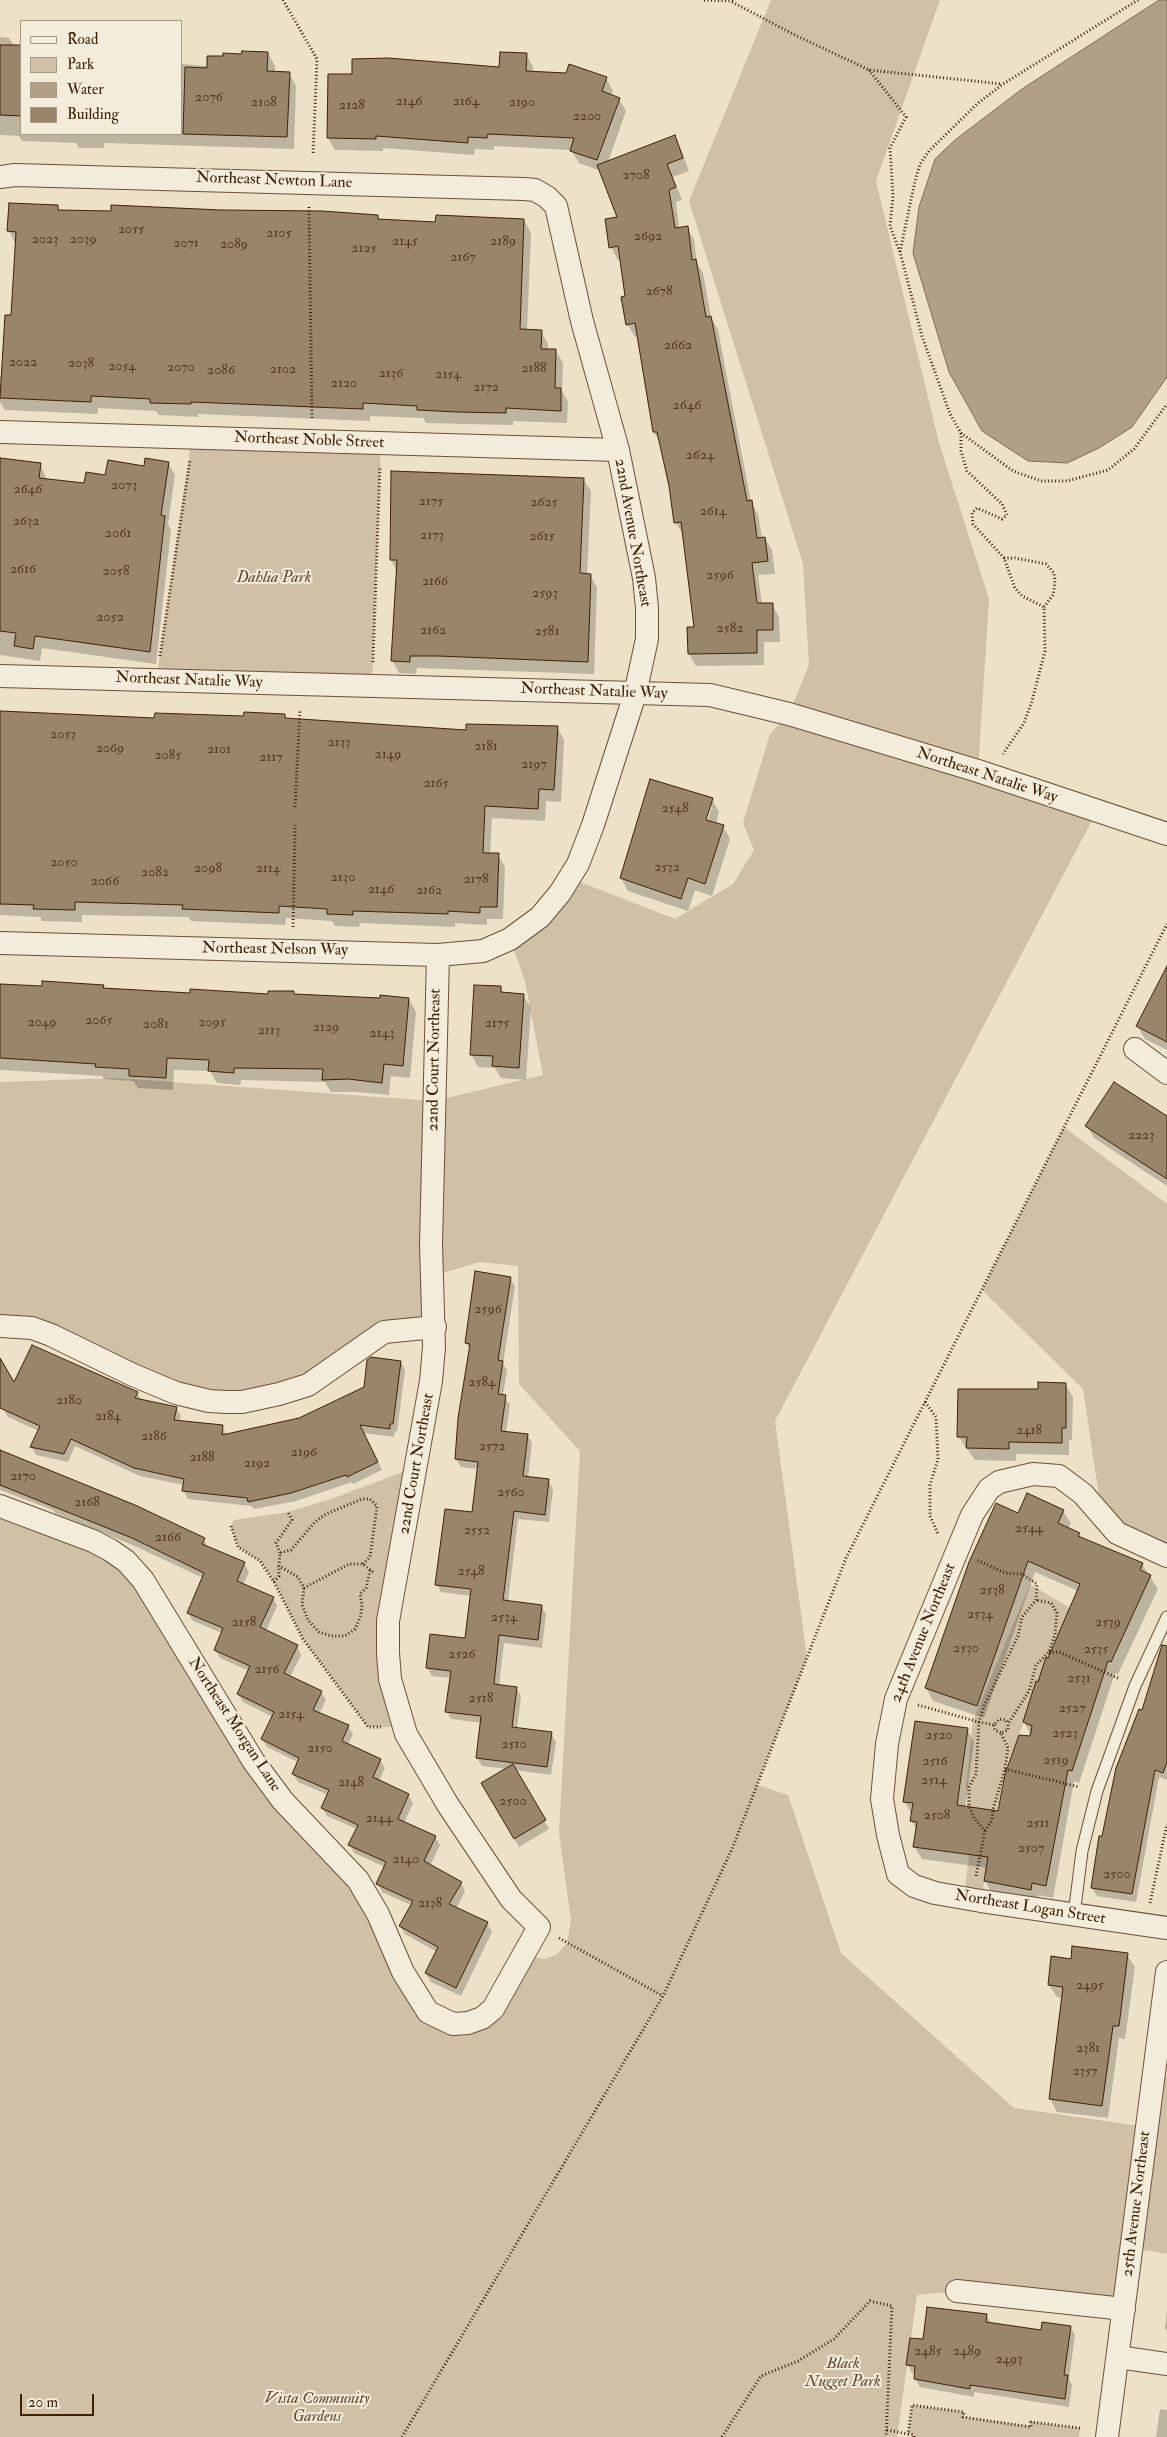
<!DOCTYPE html>
<style>
body{margin:0}
#map{position:relative;width:1167px;height:2437px;overflow:hidden;background:#ede1c7;font-family:"IM FELL Double Pica",serif}
canvas{display:block}
.legend{position:absolute;left:20px;top:20px;width:162px;height:115px;box-sizing:border-box;background:#f3ecdb;border:1px solid #aa9b85;margin:0;padding:6px 9px;list-style:none;font-size:15px;color:#3d2105}
.legend li{display:flex;align-items:center;gap:10px;height:25px}
.legend b{width:25px;border:1px solid #aa9b85}
.scale{position:absolute;left:20px;top:2394px;width:74px;height:22px;box-sizing:border-box;border:2px solid #3d2105;border-top:0;padding-left:6px;font-size:15px;line-height:18px;white-space:nowrap;color:#3d2105;-webkit-text-stroke:4px #f3ecdb;paint-order:stroke}
</style>
<div id="map">
<canvas width="1167" height="2437"></canvas>
<ul class="legend">
<li><b style="height:6px;background:#f3ecdb"></b>Road</li>
<li><b style="height:14px;background:#cfc0a6"></b>Park</li>
<li><b style="height:14px;background:#b1a085"></b>Water</li>
<li><b style="height:14px;background:#99856a"></b>Building</li>
</ul>
<div class="scale">20 m</div>
</div>
<script>
const g = document.querySelector('canvas').getContext('2d');
g.lineJoin = 'round';
function fillPath(path, color) {
  g.fillStyle = color;
  g.fill(path, 'evenodd');
}
function toPath(rows) {
  const path = new Path2D();
  for (const r of rows) {
    path.moveTo(r[0], r[1]);
    for (let i = 2; i < r.length; i += 2) path.lineTo(r[i], r[i + 1]);
  }
  return path;
}
function trace(path, color, width, dash) {
  g.strokeStyle = color;
  g.lineWidth = width;
  g.lineCap = dash ? 'butt' : 'round';
  g.setLineDash(dash || []);
  g.stroke(path);
}
function write(font, color, halo, rows, align = 'center') {
  g.font = font + ' "IM FELL Double Pica",serif';
  g.lineWidth = 4;
  g.setLineDash([]);
  g.textBaseline = 'middle';
  g.strokeStyle = halo;
  g.fillStyle = color;
  for (const [text, x, y, turn = 0] of rows) {
    g.save();
    g.translate(x, y);
    g.rotate((+turn || 0) * Math.PI / 180);
    g.textAlign = isNaN(turn) ? turn : align;
    if (halo) g.strokeText(text, 0, 0);
    g.fillText(text, 0, 0);
    g.restore();
  }
}
fillPath(toPath([
 [771,0,940,0,876,181,939,443,989,599,978,771,1097,811,775,1421,807,1658,757,1785,788,1795,841,1953,1014,2108,1147,2127,1154,2076,1167,2077,1167,2254,1132,2248,1124,2309,957,2291,917,2295,897,2437,0,2437,0,1506,110,1550,254,1762,358,1880,416,1996,468,2023,534,1957,544,1959,556,1955,567,1943,571,1920,559,1833,580,1451,519,1384,518,1266,480,1262,432,1276,435,1327,400,1329,339,1366,226,1402,0,1326,0,1082,117,1078,434,1101,543,1075,525,981,510,939,570,878,675,919,733,884,754,850,743,823,770,734,789,714,809,665,803,564,689,201],
 [192,437,381,443,372,686,156,681],
 [1064,1127,1167,1204,1167,1556,1102,1516,1083,1389,982,1290],
 [416,1467,388,1621,404,1727,368,1727,303,1639,274,1582,260,1561,238,1547,231,1526,234,1520,288,1512,331,1499],
 [1030,1584,1070,1608,1005,1769,981,1901,964,1897,970,1847,966,1785,973,1720],
 [912,2405,964,2412,964,2417,1030,2426,1031,2422,1080,2428,1079,2437,914,2437,914,2435,908,2434]
]), '#cfc0a6');
const water = toPath([
 [1159,0,1167,0,1167,377,1132,427,1099,448,1067,463,1028,461,982,431,949,372,913,253,919,207,935,159,955,140,1022,89,1159,0]
]);
fillPath(water, '#b1a085');
trace(water, '#836d52', 1);
fillPath(toPath([
 [0,37,9,38,14,46,21,47,21,134,181,134,181,64,208,66,243,55,268,53,275,66,275,72,289,73,296,86,294,149,104,143,104,148,79,148,76,143,22,141,19,136,0,135],
 [526,54,533,67,533,72,606,78,613,91,611,96,619,99,626,111,608,162,674,137,681,149,689,171,673,177,682,200,676,202,679,228,687,227,694,240,697,264,703,273,711,317,718,330,751,502,758,514,762,538,765,538,772,550,775,574,758,575,762,604,772,604,779,617,780,642,764,642,764,665,696,666,689,654,695,628,683,534,675,522,670,486,660,443,654,432,639,336,635,337,628,325,621,259,618,260,611,247,619,218,601,171,579,163,571,150,494,146,494,150,475,149,474,155,383,148,383,151,335,150,328,138,353,75,500,68],
 [57,206,60,211,377,216,380,220,436,223,524,220,531,233,527,330,541,331,548,344,548,350,556,351,563,363,562,391,568,402,567,423,513,421,513,425,465,424,426,423,423,418,370,416,370,421,198,414,198,417,159,415,156,411,98,408,98,414,5,410,0,402,0,376,3,376,12,317,16,245,9,231],
 [0,459,40,464,47,480,85,485,106,476,168,463,175,475,168,524,171,530,156,664,42,648,40,661,0,655],
 [583,479,591,491,587,575,590,575,597,587,594,674,417,668,416,674,399,673,392,660,397,571,391,560],
 [0,712,156,719,285,716,287,719,467,731,557,727,564,740,561,802,546,801,545,821,492,818,490,854,498,855,505,867,503,919,487,919,487,925,455,923,455,927,360,923,359,927,335,926,332,921,286,918,285,925,191,921,188,917,82,915,82,922,42,921,40,917,0,915],
 [712,799,719,812,716,824,723,826,730,839,712,896,695,890,688,911,628,891,621,878],
 [709,807,712,807,706,826,703,825],
 [0,984,43,987,103,986,105,990,191,994,269,996,293,992,295,996,409,999,416,1012,410,1078,391,1076,389,1095,356,1092,331,1092,325,1082,241,1080,240,1085,217,1083,210,1071,174,1070,173,1090,138,1088,133,1081,104,1079,102,1076,0,1070],
 [1167,984,1167,1050,1145,1039,1137,1026],
 [500,988,504,994,523,995,531,1008,526,1080,501,1078,495,1068,478,1067,471,1054],
 [1167,1118,1167,1186,1094,1138,1087,1126],
 [510,1278,515,1286,503,1364,507,1370,503,1396,510,1405,506,1432,527,1435,532,1443,528,1478,548,1480,553,1489,549,1522,518,1519,508,1602,541,1606,546,1614,542,1648,504,1643,499,1686,516,1688,521,1696,517,1729,551,1733,556,1742,551,1775,515,1770,549,1829,519,1847,483,1783,508,1769,482,1766,477,1758,482,1723,451,1719,447,1711,451,1678,432,1676,427,1667,466,1640,471,1596,441,1592,437,1584,473,1514,479,1469,461,1467,456,1459,470,1350,466,1343],
 [401,1362,405,1370,397,1432,395,1431,394,1437,364,1433,382,1470,353,1484,352,1482,296,1501,254,1509,251,1506,188,1499,184,1491,184,1485,140,1476,75,1446,68,1462,36,1455,31,1447,39,1431,8,1417,3,1408,137,1393,142,1401,176,1408,181,1416,179,1422,222,1427,227,1435,300,1419,365,1388],
 [1065,1384,1073,1397,1072,1440,1069,1440,1069,1455,1016,1454,1016,1461,975,1460,958,1436,1039,1390],
 [0,1452,204,1539,208,1548,244,1563,249,1572,243,1585,273,1598,277,1606,266,1631,297,1646,301,1655,290,1677,321,1692,326,1700,319,1714,348,1726,353,1734,348,1745,380,1760,385,1768,379,1781,408,1795,413,1803,404,1823,435,1837,440,1845,430,1866,461,1883,465,1891,456,1909,487,1923,492,1932,461,1996,431,1982,426,1973,437,1952,405,1934,400,1926,411,1905,382,1892,378,1884,385,1867,354,1853,350,1845,357,1829,327,1816,322,1807,328,1795,298,1782,293,1774,298,1762,267,1747,262,1739,273,1717,243,1702,238,1694,249,1671,220,1658,215,1650,222,1633,193,1621,188,1613,203,1578,137,1547,55,1513,53,1510,0,1490],
 [1063,1511,1071,1523,1068,1529,1079,1534,1081,1538,1142,1564,1158,1589,1118,1674,1115,1673,1079,1783,1074,1781,1053,1898,1039,1895,1037,1902,992,1893,985,1881,988,1868,922,1859,914,1846,917,1830,911,1821,912,1815,905,1802,967,1729,974,1742,965,1808,999,1813,1031,1738,1031,1735,1024,1722,1078,1591,1035,1572,984,1718,933,1701,926,1688,1019,1514],
 [1167,1647,1167,1780,1159,1777,1136,1902,1097,1896,1092,1888,1103,1838,1143,1712],
 [1127,1955,1135,1967,1125,2039,1119,2038,1108,2118,1057,2112,1050,2099,1063,1998,1057,1997,1049,1985],
 [1167,2310,1167,2332,1165,2328],
 [986,2315,991,2323,1042,2331,1070,2327,1075,2335,1069,2379,1072,2385,1069,2407,974,2392,974,2397,920,2387,915,2379,916,2374,912,2373,908,2365,924,2341],
 [1160,2409,1167,2410,1167,2437,1156,2437]
]), '#0003');
const building = toPath([
 [0,45,21,45,21,116,0,115,0,45],
 [242,51,268,52,267,71,290,72,287,137,183,134,185,67,207,68,207,56,223,56,223,53,241,54,242,51],
 [500,52,527,53,526,71,566,73,569,64,607,77,602,91,620,98,597,160,570,151,574,138,488,134,487,138,468,137,468,143,376,136,376,139,327,138,328,74,352,74,352,59,388,58,499,67,500,52],
 [675,135,683,158,667,164,676,187,669,190,675,228,688,226,692,260,696,259,706,317,711,316,747,501,752,500,757,538,765,537,768,561,752,563,757,603,773,603,773,630,757,630,757,653,688,654,687,627,694,627,681,522,674,523,669,486,657,432,653,432,635,323,626,325,621,297,625,296,618,246,609,248,605,219,617,217,597,165,675,135],
 [9,203,58,205,58,210,111,211,111,205,221,210,322,211,378,215,378,219,435,222,436,215,524,219,520,329,542,330,541,349,556,349,555,388,561,388,561,411,506,408,506,413,457,412,417,410,417,406,363,403,363,409,191,402,191,404,150,403,150,399,91,396,91,402,0,398,5,315,11,315,16,232,7,231,9,203],
 [0,458,41,463,39,478,84,483,86,472,105,475,108,460,144,466,145,458,169,462,161,515,165,516,150,652,35,636,33,649,14,646,16,633,0,631,0,458],
 [391,471,584,478,580,573,591,574,588,662,438,656,410,656,410,662,391,661,397,560,390,560,391,471],
 [0,711,154,718,155,713,243,716,244,712,285,714,285,718,466,730,466,724,558,726,554,790,539,789,538,809,485,806,483,853,499,853,497,907,480,907,480,913,448,911,448,914,353,911,353,915,327,914,327,909,279,906,279,913,182,909,183,905,75,902,75,910,33,909,34,905,0,904,0,711],
 [650,779,713,798,706,820,724,825,705,884,688,878,681,899,620,878,650,779],
 [1167,966,1167,1042,1136,1026,1167,966],
 [42,981,104,985,103,988,190,993,190,989,268,994,268,991,294,991,294,994,380,998,380,995,409,998,403,1066,384,1064,382,1083,348,1079,322,1080,323,1069,234,1068,234,1073,208,1071,209,1060,167,1058,166,1078,129,1076,129,1069,95,1067,96,1064,0,1058,0,984,42,986,42,981],
 [474,985,501,986,501,992,524,994,519,1068,492,1066,493,1056,470,1055,474,985],
 [1114,1082,1167,1116,1167,1179,1085,1126,1114,1082],
 [475,1271,511,1277,498,1360,503,1361,498,1394,506,1395,501,1431,528,1434,523,1476,549,1479,545,1515,514,1511,503,1600,542,1605,538,1640,499,1635,494,1684,517,1687,512,1727,552,1732,547,1767,476,1758,481,1716,445,1712,451,1671,426,1668,430,1634,465,1638,471,1589,435,1585,445,1509,472,1512,478,1462,455,1459,458,1418,470,1344,465,1343,475,1271],
 [32,1345,138,1392,135,1398,177,1407,174,1420,223,1425,222,1435,299,1418,364,1387,367,1360,371,1357,401,1361,393,1424,390,1424,390,1429,360,1425,378,1462,347,1477,346,1475,291,1493,248,1502,247,1498,182,1491,184,1479,134,1468,71,1439,64,1454,30,1447,40,1426,0,1408,0,1358,14,1382,32,1345],
 [1038,1382,1066,1383,1066,1428,1062,1428,1062,1443,1009,1442,1009,1449,966,1448,967,1437,957,1437,958,1389,1038,1389,1038,1382],
 [0,1450,135,1505,205,1538,202,1544,245,1562,237,1581,274,1597,260,1627,298,1645,284,1673,322,1691,313,1710,349,1725,342,1741,381,1759,373,1777,409,1794,398,1819,436,1836,424,1861,462,1882,449,1904,488,1922,456,1988,425,1973,438,1947,399,1926,413,1901,376,1884,386,1862,348,1845,358,1825,321,1808,329,1790,292,1774,299,1758,261,1739,274,1712,237,1694,250,1666,214,1650,223,1628,187,1613,204,1573,132,1538,0,1485,0,1450],
 [1027,1493,1064,1510,1058,1523,1080,1533,1078,1536,1143,1563,1140,1570,1151,1575,1111,1662,1108,1661,1072,1771,1068,1770,1046,1886,1032,1883,1031,1890,984,1881,988,1857,913,1847,917,1822,910,1821,913,1803,903,1802,915,1721,968,1728,957,1805,998,1811,1005,1774,1019,1735,1030,1736,1032,1726,1023,1722,1036,1681,1038,1682,1046,1657,1048,1658,1080,1584,1028,1561,977,1706,925,1688,969,1562,996,1503,1018,1513,1027,1493],
 [1162,1645,1167,1646,1167,1762,1163,1773,1155,1770,1132,1894,1091,1888,1099,1836,1102,1836,1116,1768,1139,1709,1142,1710,1162,1645],
 [513,1764,546,1820,514,1839,481,1783,513,1764],
 [1072,1946,1128,1953,1119,2026,1113,2026,1102,2106,1049,2099,1063,1987,1048,1985,1051,1956,1071,1959,1072,1946],
 [927,2307,987,2314,986,2322,1041,2330,1042,2322,1071,2326,1064,2375,1068,2375,1065,2399,970,2385,970,2389,914,2379,915,2366,906,2365,910,2338,923,2339,927,2307]
]);
fillPath(building, '#99856a');
trace(building, '#3d2105', 1);
const service = toPath([
 [1074,1915,1082,1851,1097,1791,1135,1686,1167,1617]
]);
const minor = toPath([
 [0,177,15,175,524,189,535,190,547,197,556,206,582,321,618,450,644,578,647,608,647,639,635,694,593,825,578,864,560,893,540,917,510,939,483,951,438,955,0,943],
 [0,432,618,450],
 [0,676,710,695,789,714,978,771,1167,834],
 [1135,1049,1167,1073],
 [0,1326,32,1328,51,1335,133,1375,176,1393,209,1401,226,1402,242,1402,279,1394,308,1385,384,1332,435,1327],
 [0,1506,93,1541,110,1550,126,1561,143,1580,254,1762,283,1801,358,1880,378,1914,403,1972,428,2012,453,2024,468,2023,482,2018,493,2009,539,1927,511,1899,448,1805,406,1734,390,1679,388,1653,388,1621,431,1381,434,1347,431,1244,438,955],
 [1167,1556,1117,1533,1083,1494,1059,1476,1033,1474,999,1482,989,1489,972,1515,896,1699,887,1744,882,1799,888,1835,898,1874,914,1886,935,1893,981,1901,1167,1928],
 [957,2291,1124,2309],
 [1118,2357,1167,2364],
 [1107,2437,1167,1972]
]);
trace(service, '#695136', 13);
trace(minor, '#695136', 24);
trace(toPath([
 [283,0,317,59,313,155],
 [704,0,733,1],
 [1138,0,1003,84,977,104,929,151,920,164,915,181,900,252,922,336,950,414,961,433,1013,471,1041,481,1067,481,1108,470,1134,449,1167,404],
 [732,2,797,36,869,70,1002,84],
 [869,70,906,117,890,148,893,196,890,226,900,252],
 [309,207,312,419],
 [961,433,961,451,967,471,1002,504,1007,515,1002,519,977,508,972,513,973,524,1004,558,1015,588,1022,596,1044,607,1045,651,1032,701,1024,723,1003,754],
 [1004,558,1015,558,1046,564,1054,573,1055,583,1053,595,1044,607],
 [160,656,190,460],
 [373,662,380,466],
 [295,807,300,709],
 [293,927,295,825],
 [925,1402,936,1417,938,1459,930,1485,930,1516,938,1534],
 [231,1526,238,1547,260,1561,274,1582,303,1639,368,1727,381,1727],
 [280,1553,276,1543,292,1520,288,1512],
 [363,1564,370,1557,377,1506,370,1499,362,1499,326,1514,315,1522,291,1550,280,1553,279,1566,298,1577,304,1588,349,1564,363,1564,374,1573],
 [274,1582,279,1576,279,1566],
 [304,1588,302,1605,308,1620,319,1632,331,1636,345,1636,355,1629,361,1615,362,1605,360,1594,366,1588,370,1570],
 [1049,1652,1059,1652,1120,1679],
 [918,1705,979,1722,994,1725,999,1719,1006,1720,1008,1724],
 [994,1725,995,1730,1001,1733],
 [1005,1769,1079,1787],
 [985,1831,992,1820,993,1809,1005,1769,1008,1748,1001,1733,1008,1730,1008,1724,1029,1691,1036,1665,1049,1652,1055,1634,1057,1613,1051,1603,1036,1600],
 [976,1876,985,1831,974,1818,969,1806,969,1787,976,1774,979,1722,984,1706,1018,1636,1022,1617,1036,1600,1037,1584,1022,1574,1005,1573,977,1560],
 [1150,1903,1167,1824],
 [559,1938,663,1996],
 [887,2430,908,2434],
 [402,2437,663,1996,732,1849,846,1558,1167,924],
 [722,2437,761,2376,798,2361,834,2339,870,2301,892,2306,886,2437],
 [914,2437,914,2435,908,2434,912,2405,964,2412,963,2417,1031,2427,1031,2422,1080,2428]
]), '#3d2105', 3, [1, 2.5]);
trace(service, '#f3ecdb', 11);
trace(minor, '#f3ecdb', 22);
write('14px', '#543a1e', null, [
 ["2076",209,98],
 ["2146",409,102],
 ["2164",466,102],
 ["2108",264,103],
 ["2190",522,103],
 ["2128",352,106],
 ["2200",587,117],
 ["2708",636,176],
 ["2055",131,230],
 ["2105",279,234],
 ["2692",648,237],
 ["2023",45,240],
 ["2039",83,240],
 ["2145",405,242],
 ["2189",503,242],
 ["2071",186,244],
 ["2089",234,245],
 ["2125",364,249],
 ["2167",463,258],
 ["2678",659,292],
 ["2662",678,346],
 ["2022",23,363],
 ["2038",81,364],
 ["2054",122,367],
 ["2070",181,368],
 ["2188",534,369],
 ["2102",283,370],
 ["2086",221,371],
 ["2136",391,374],
 ["2154",448,375],
 ["2120",344,384],
 ["2172",486,388],
 ["2646",687,406],
 ["2624",700,456],
 ["2073",124,486],
 ["2646",28,490],
 ["2175",431,502],
 ["2625",544,503],
 ["2614",713,512],
 ["2632",26,522],
 ["2061",118,534],
 ["2173",432,536],
 ["2615",542,537],
 ["2616",23,570],
 ["2058",116,572],
 ["2596",720,576],
 ["2166",435,582],
 ["2593",545,594],
 ["2052",110,618],
 ["2582",730,629],
 ["2162",433,631],
 ["2581",547,632],
 ["2053",63,735],
 ["2133",339,743],
 ["2181",486,747],
 ["2069",110,749],
 ["2101",219,750],
 ["2149",388,755],
 ["2085",168,756],
 ["2117",271,758],
 ["2197",534,765],
 ["2165",436,784],
 ["2548",675,809],
 ["2050",64,863],
 ["2532",667,868],
 ["2098",208,869],
 ["2114",268,869],
 ["2082",155,873],
 ["2130",343,878],
 ["2178",476,880],
 ["2066",105,882],
 ["2146",381,890],
 ["2162",429,891],
 ["2065",99,1021],
 ["2049",42,1023],
 ["2095",212,1023],
 ["2175",497,1024],
 ["2081",156,1025],
 ["2129",326,1028],
 ["2113",269,1031],
 ["2143",382,1034],
 ["2223",1141,1136],
 ["2596",488,1310],
 ["2584",482,1383],
 ["2180",69,1401],
 ["2184",108,1417],
 ["2418",1029,1431],
 ["2186",154,1437],
 ["2572",492,1447],
 ["2196",304,1453],
 ["2188",202,1458],
 ["2192",257,1464],
 ["2170",23,1477],
 ["2560",511,1493],
 ["2168",87,1503],
 ["2544",1029,1529],
 ["2552",477,1531],
 ["2166",168,1538],
 ["2548",471,1572],
 ["2538",992,1591],
 ["2534",980,1615],
 ["2534",504,1618],
 ["2158",244,1623],
 ["2539",1108,1623],
 ["2530",966,1649],
 ["2535",1096,1650],
 ["2526",462,1655],
 ["2156",267,1670],
 ["2531",1079,1679],
 ["2518",481,1699],
 ["2527",1072,1709],
 ["2154",291,1715],
 ["2523",1065,1734],
 ["2520",939,1736],
 ["2510",514,1745],
 ["2150",320,1749],
 ["2519",1056,1761],
 ["2516",935,1762],
 ["2514",934,1781],
 ["2148",351,1783],
 ["2500",513,1802],
 ["2508",937,1816],
 ["2144",379,1819],
 ["2511",1038,1824],
 ["2507",1031,1849],
 ["2140",406,1860],
 ["2500",1117,1875],
 ["2138",430,1904],
 ["2495",1090,1986],
 ["2381",1088,2049],
 ["2357",1085,2072],
 ["2485",928,2352],
 ["2489",967,2352],
 ["2493",1009,2360]
]);
write('16px', '#3d2105', '#f3ecdb', [
 ["Northeast Newton Lane",274,181,2],
 ["Northeast Noble Street",309,441,2],
 ["22nd Avenue Northeast",632,533,80],
 ["Northeast Natalie Way",189,681,2],
 ["Northeast Natalie Way",594,692,2],
 ["Northeast Natalie Way",987,776,18],
 ["Northeast Nelson Way",275,950,1],
 ["22nd Court Northeast",435,1060,-89],
 ["22nd Court Northeast",417,1464,-80],
 ["24th Avenue Northeast",924,1633,-68],
 ["Northeast Morgan Lane",234,1725,57],
 ["Northeast Logan Street",1030,1908,9],
 ["25th Avenue Northeast",1137,2204,-83]
]);
write('italic 16px', '#62492d', '#f3ecdb', [
 ["Dahlia Park",274,579],
 ["Black",843,2365],
 ["Nugget Park",843,2383],
 ["Vista Community",317,2400],
 ["Gardens",317,2418]
]);
</script>
